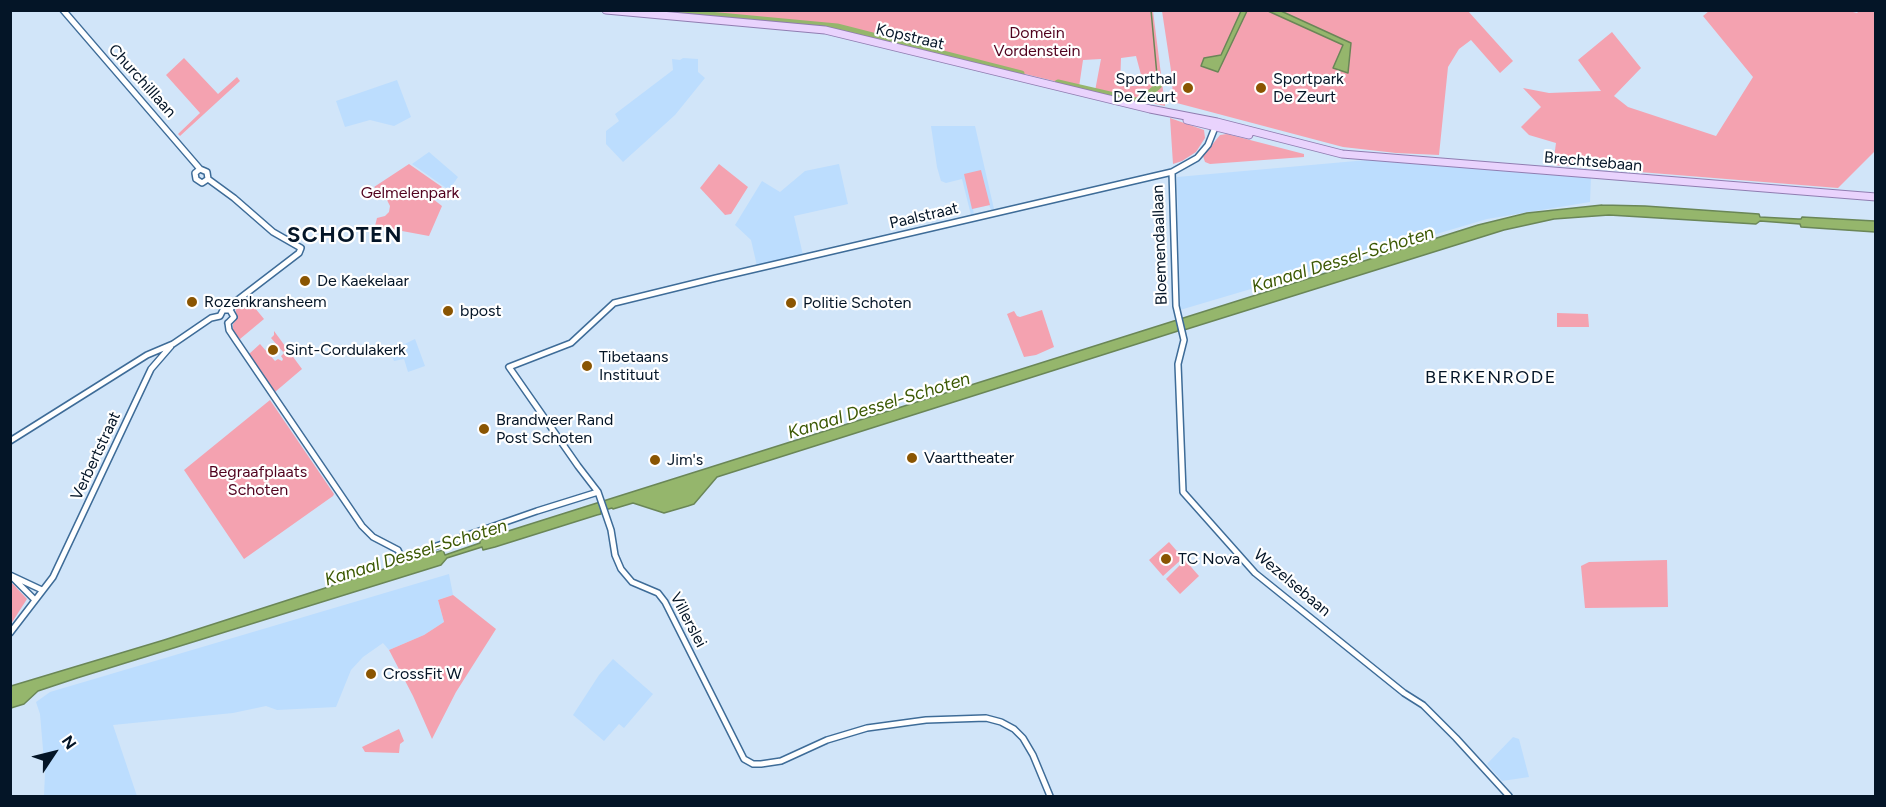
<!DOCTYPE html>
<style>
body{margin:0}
#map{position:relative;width:1886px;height:807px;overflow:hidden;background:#d1e5f9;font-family:Figtree,sans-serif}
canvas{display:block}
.frame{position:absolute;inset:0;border:12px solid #041527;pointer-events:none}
.north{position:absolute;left:24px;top:723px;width:60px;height:60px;-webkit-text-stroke:4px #fff;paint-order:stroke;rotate:55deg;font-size:16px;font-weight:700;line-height:24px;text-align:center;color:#041527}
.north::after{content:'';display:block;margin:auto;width:21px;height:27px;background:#041527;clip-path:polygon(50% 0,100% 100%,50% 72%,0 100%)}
</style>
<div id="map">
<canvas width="1886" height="807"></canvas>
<div class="frame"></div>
<div class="north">N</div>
</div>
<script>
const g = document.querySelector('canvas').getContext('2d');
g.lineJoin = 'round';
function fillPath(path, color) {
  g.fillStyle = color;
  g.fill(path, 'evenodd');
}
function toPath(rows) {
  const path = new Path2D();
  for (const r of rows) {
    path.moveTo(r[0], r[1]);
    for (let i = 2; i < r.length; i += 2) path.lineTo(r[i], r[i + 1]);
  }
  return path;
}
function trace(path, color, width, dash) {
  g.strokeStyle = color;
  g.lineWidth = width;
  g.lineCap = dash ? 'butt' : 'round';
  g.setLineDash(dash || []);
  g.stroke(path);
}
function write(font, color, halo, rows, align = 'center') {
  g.font = font + ' Figtree,sans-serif';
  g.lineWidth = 4.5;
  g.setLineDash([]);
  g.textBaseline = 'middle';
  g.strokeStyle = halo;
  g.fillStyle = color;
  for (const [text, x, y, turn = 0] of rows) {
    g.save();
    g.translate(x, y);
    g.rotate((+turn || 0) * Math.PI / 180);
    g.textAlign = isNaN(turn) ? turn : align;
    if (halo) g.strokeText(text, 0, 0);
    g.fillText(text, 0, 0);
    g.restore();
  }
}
fillPath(toPath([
 [683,58,698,59,698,72,705,78,675,115,623,162,606,144,606,131,619,121,615,114,673,70,672,59,680,60],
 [397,80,411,117,394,126,370,120,345,127,336,101],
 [931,126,975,126,994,209,991,210,989,205,973,209,974,214,971,215,962,179,946,183,941,181,937,167],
 [429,152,458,177,449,190,412,164],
 [1367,160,1591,177,1590,202,1487,219,1180,310,1177,177],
 [839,164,848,204,794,216,803,255,757,266,751,240,735,225,762,181,780,192,805,171],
 [415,339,425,366,408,372,404,359,394,361,390,351],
 [449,574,453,595,438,600,444,622,424,635,389,650,383,643,363,657,351,670,336,707,277,710,266,706,233,713,113,725,137,796,44,796,45,773,40,714,36,702,50,692],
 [613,659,653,694,624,728,619,724,604,741,573,715,599,675],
 [1513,737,1519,739,1529,777,1502,781,1487,764]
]), '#bcddfe');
fillPath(toPath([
 [646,11,1153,11,1165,106,1095,91,1101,59,1083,60,1079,87,838,29],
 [1136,56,1144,86,1120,86,1121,58],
 [1162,11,1468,11,1513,61,1500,73,1471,40,1459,49,1448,67,1439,155,1396,153,1343,147,1173,102,1172,77],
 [1849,11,1857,13,1859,11,1875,11,1875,151,1838,188,1553,165,1556,143,1529,135,1521,127,1541,107,1523,88,1549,93,1601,91,1578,60,1612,32,1641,68,1614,96,1628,107,1716,136,1753,77,1703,16,1709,11],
 [184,58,218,94,237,77,240,81,180,136,178,134,200,113,166,75],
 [1170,118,1204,130,1205,138,1196,152,1182,161,1173,164],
 [1227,134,1304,154,1304,157,1210,164,1205,162,1203,156,1220,135],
 [409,164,442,187,433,199,442,206,429,236,375,226,377,218,385,216,389,212,390,206,384,194,374,187],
 [719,164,748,187,731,214,725,215,700,188],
 [981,170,990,205,972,209,964,174],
 [246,297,264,319,240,339,233,331,233,324,237,319,235,306],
 [1042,310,1054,347,1036,355,1024,357,1007,314,1014,311,1017,316,1020,317],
 [1557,313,1588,314,1589,327,1557,327],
 [274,331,302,369,275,392,249,354,260,344,275,361,278,359,282,361,283,359,281,356,284,353,271,338,274,335],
 [270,400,334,494,333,496,244,559,184,470],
 [1169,542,1183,558,1163,576,1149,560],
 [1185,560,1199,576,1180,594,1166,579],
 [1667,560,1668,607,1585,608,1581,566,1589,562],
 [11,582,27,599,11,624],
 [453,595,496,629,456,692,432,739,413,696,389,650,424,635,444,622,438,600],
 [399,729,404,741,400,744,399,753,365,752,362,747]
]), '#f4a2b0');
const water = toPath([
 [1241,11,1247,11,1218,72,1201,66,1204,58,1221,55,1241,11],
 [1268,11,1281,11,1351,43,1348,73,1333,68,1343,45,1268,11],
 [1602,205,1645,206,1759,214,1760,217,1798,219,1801,219,1802,217,1875,221,1875,232,1801,227,1800,224,1760,221,1756,224,1609,215,1554,219,1504,230,1184,330,1182,327,1178,328,1178,331,717,477,694,504,688,506,664,513,633,503,613,509,612,508,601,511,601,514,597,515,495,547,483,550,482,547,447,558,441,565,77,678,38,691,24,704,11,708,11,686,164,640,443,550,445,555,480,543,480,540,486,538,1478,225,1527,213,1602,205]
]);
fillPath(water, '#95b66c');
trace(water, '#6a8657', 1.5);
trace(toPath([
 [1151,10,1158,86]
]), '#6a8657', 1.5);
trace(toPath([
 [655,10,837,27,1021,74],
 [1058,83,1140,102,1158,86]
]), '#95b66c', 7);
const minor = toPath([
 [63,10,200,169,207,172,208,179],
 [200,169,195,173,196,179,202,183,208,179],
 [1172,172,1176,306,1184,340,1178,364,1183,492,1255,573,1404,693,1423,705,1456,738,1509,796],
 [228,323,229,330,235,339,362,526,373,537,398,550,402,558,537,511,598,492],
 [228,323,234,317,230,310],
 [10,441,147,355,173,344,211,318,220,316,223,310,230,310,235,302,299,253,301,248,273,232,234,198,208,179],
 [10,575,42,590],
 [14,579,35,600],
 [10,633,53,577,151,369,171,346],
 [1050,796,1033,755,1023,738,1014,729,1001,722,986,718,926,720,867,728,827,740,781,761,761,764,753,764,744,759,665,602,658,593,632,582,621,569,615,555,611,530,598,492,578,466,509,367,571,343,614,303,716,278,1172,172,1197,158,1208,145,1216,125]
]);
const major = toPath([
 [606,10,825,30,1150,109,1217,122,1342,154,1876,197],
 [1187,120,1249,135]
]);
trace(minor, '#3e6c98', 8);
trace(major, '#907db1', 9);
trace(minor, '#fff', 5);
trace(major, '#e9d3fd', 7);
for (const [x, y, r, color] of [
 [1188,88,6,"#8a5502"],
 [1261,88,6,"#8a5502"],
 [305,281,6,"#8a5502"],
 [192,302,6,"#8a5502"],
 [791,303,6,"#8a5502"],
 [448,311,6,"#8a5502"],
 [273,350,6,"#8a5502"],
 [587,366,6,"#8a5502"],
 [484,429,6,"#8a5502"],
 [912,458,6,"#8a5502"],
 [655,460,6,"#8a5502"],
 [1166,559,6,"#8a5502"],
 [371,674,6,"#8a5502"]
]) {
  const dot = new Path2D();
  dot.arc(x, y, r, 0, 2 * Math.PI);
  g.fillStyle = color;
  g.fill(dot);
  trace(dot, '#fff', 2);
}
write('16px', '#51021e', '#fff', [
 ["Domein",1037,33],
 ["Vordenstein",1037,51],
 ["Gelmelenpark",410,193],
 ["Begraafplaats",258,472],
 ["Schoten",258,490]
]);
write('16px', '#041527', '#fff', [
 ["Kopstraat",910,37,13],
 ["Churchilllaan",142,81,48],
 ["Brechtsebaan",1593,162,5],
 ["Paalstraat",924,216,-13],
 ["Bloemendaallaan",1160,245,-92],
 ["Verbertstraat",96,456,-65],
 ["Wezelsebaan",1292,583,40],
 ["Villerslei",688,620,62]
]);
write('16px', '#041527', '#fff', [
 ["Sporthal",1176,79,"right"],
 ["De Zeurt",1176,97,"right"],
 ["Sportpark",1273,79],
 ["De Zeurt",1273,97],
 ["De Kaekelaar",317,281],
 ["Rozenkransheem",204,302],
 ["Politie Schoten",803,303],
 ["bpost",460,311],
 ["Sint-Cordulakerk",285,350],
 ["Tibetaans",599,357],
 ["Instituut",599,375],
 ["Brandweer Rand",496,420],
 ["Post Schoten",496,438],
 ["Vaarttheater",924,458],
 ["Jim's",667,460],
 ["TC Nova",1178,559],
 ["CrossFit W",383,674]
], 'left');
write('italic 18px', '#3c5904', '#fff', [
 ["Kanaal Dessel-Schoten",1343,260,-17],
 ["Kanaal Dessel-Schoten",879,406,-17],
 ["Kanaal Dessel-Schoten",416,553,-17]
]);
g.letterSpacing = '1.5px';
write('18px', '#041527', '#fff', [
 ["BERKENRODE",1491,378]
]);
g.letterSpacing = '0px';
g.letterSpacing = '1.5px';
write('bold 22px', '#041527', '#fff', [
 ["SCHOTEN",345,236]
]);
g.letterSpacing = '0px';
</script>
